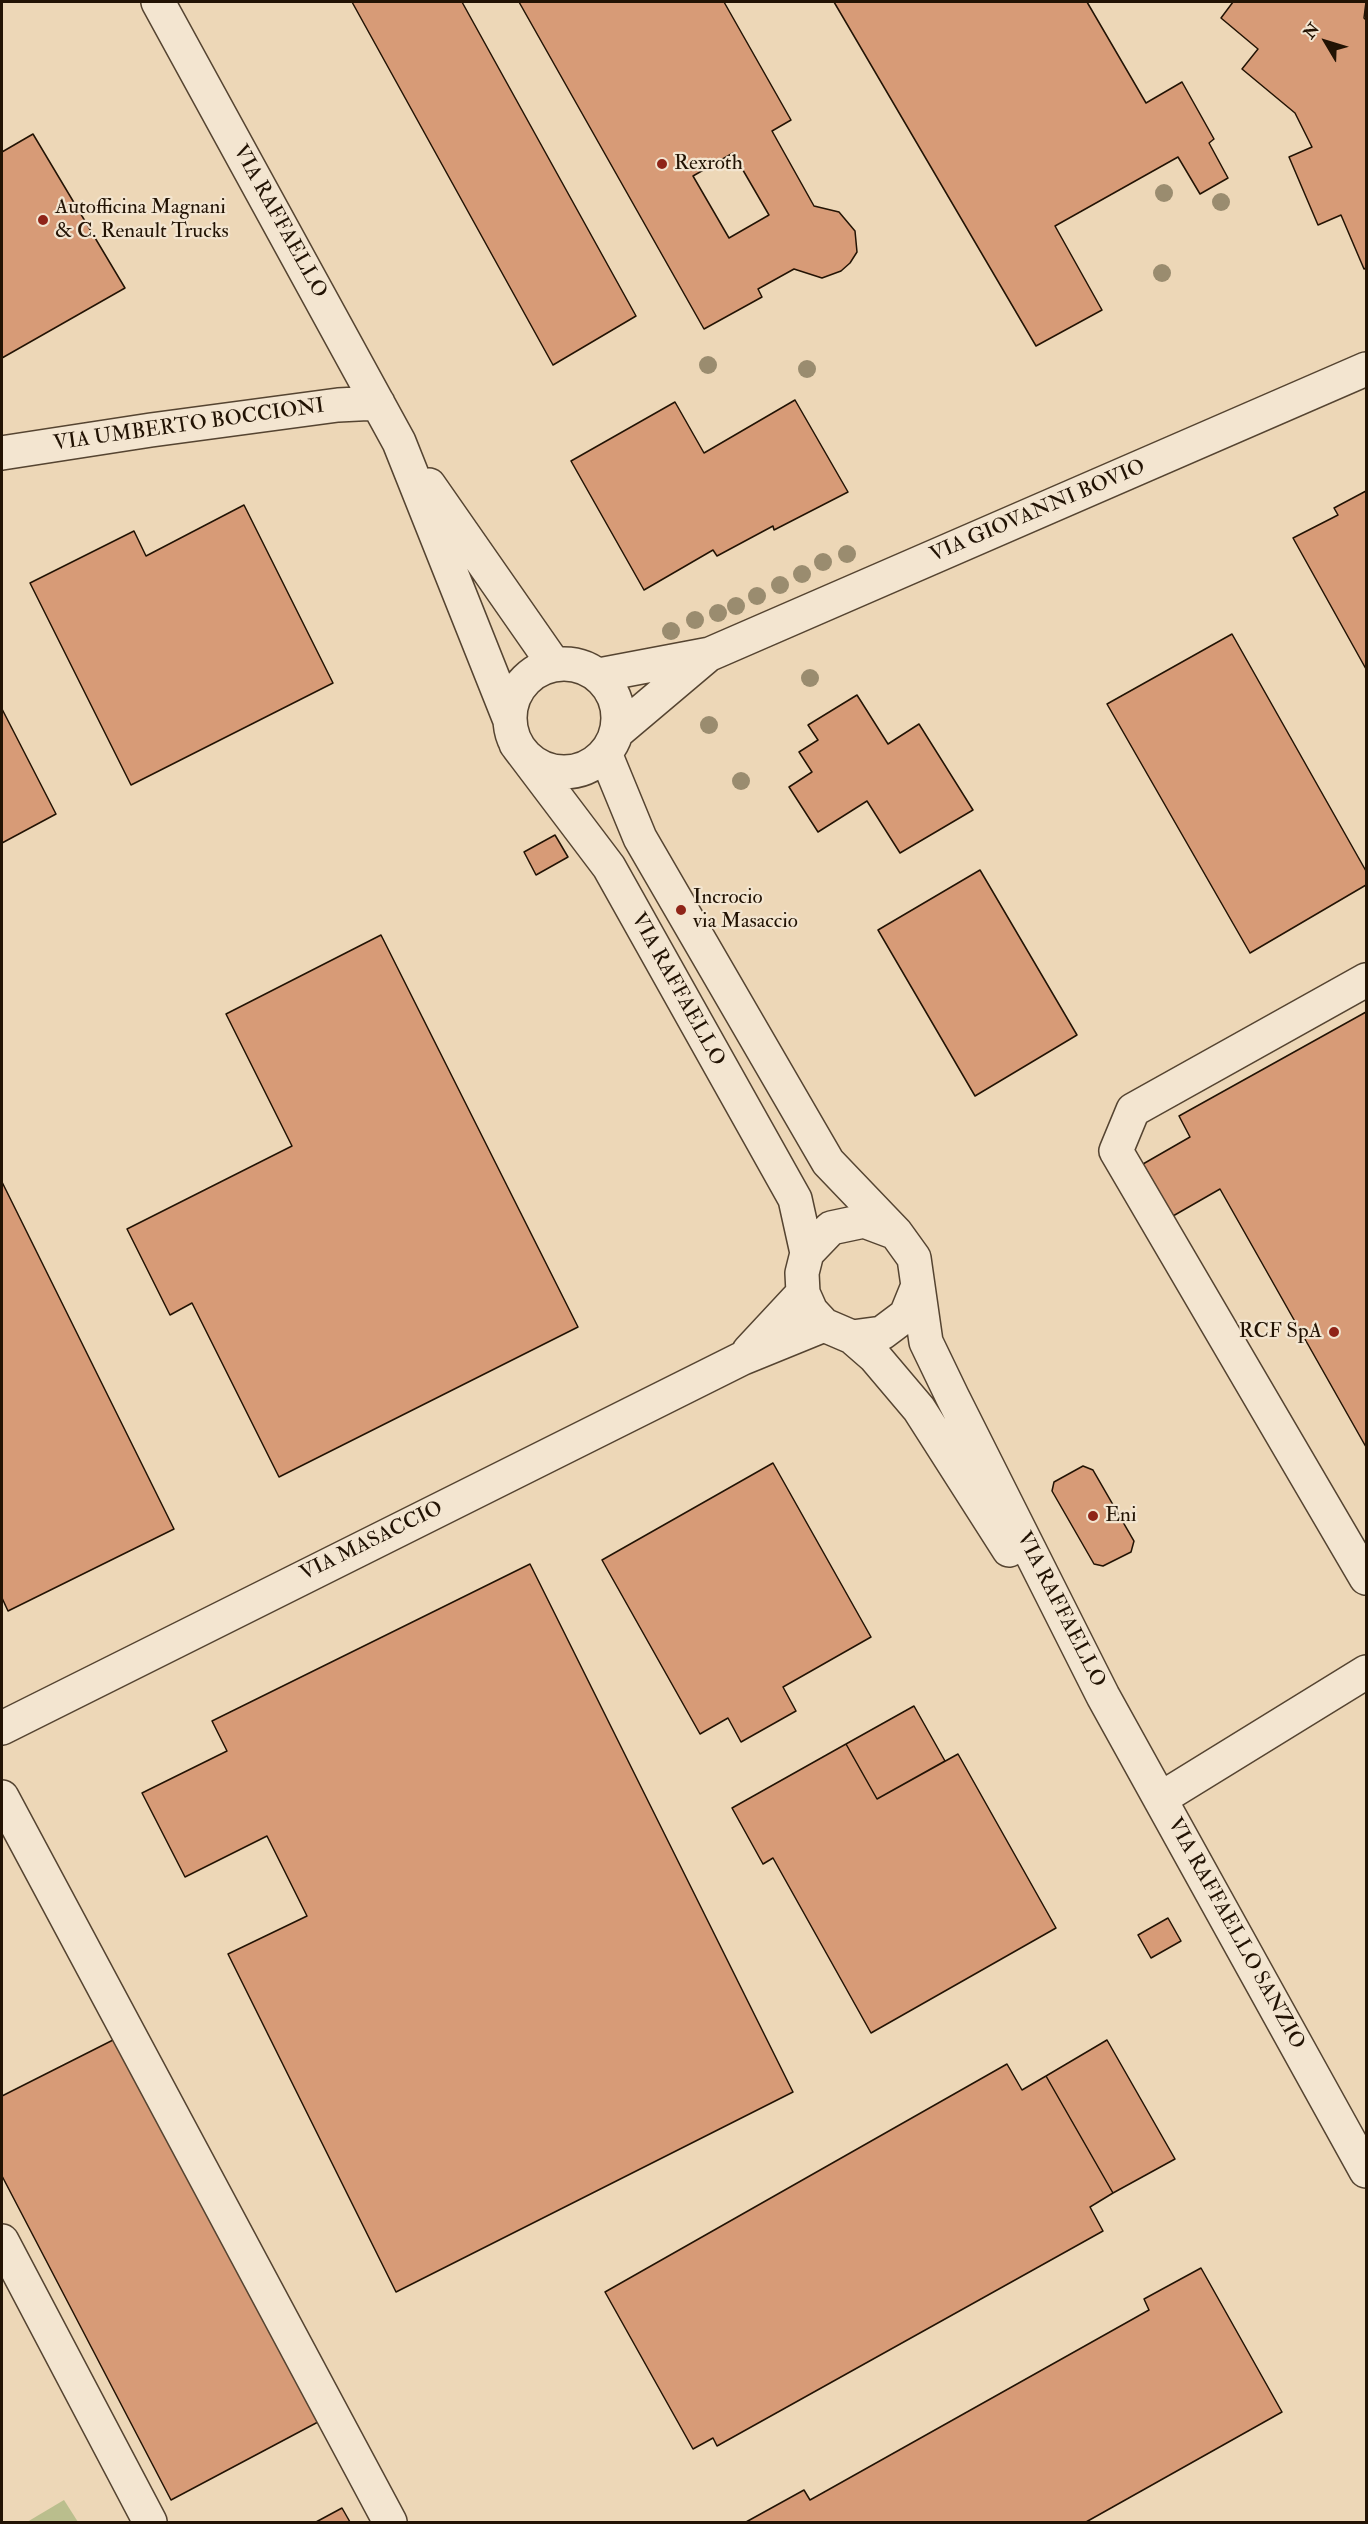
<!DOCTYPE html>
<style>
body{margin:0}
#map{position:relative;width:1368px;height:2524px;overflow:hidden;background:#edd7b7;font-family:"IM FELL Double Pica",serif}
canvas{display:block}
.frame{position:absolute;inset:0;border:3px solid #221304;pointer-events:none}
.north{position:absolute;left:1296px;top:12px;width:60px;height:60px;-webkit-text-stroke:4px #f3e5d0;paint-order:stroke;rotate:308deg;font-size:16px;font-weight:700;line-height:24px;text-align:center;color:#221304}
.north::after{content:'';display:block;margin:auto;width:21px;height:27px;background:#221304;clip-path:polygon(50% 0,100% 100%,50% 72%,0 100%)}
</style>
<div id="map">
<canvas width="1368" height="2524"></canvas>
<div class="frame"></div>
<div class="north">N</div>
</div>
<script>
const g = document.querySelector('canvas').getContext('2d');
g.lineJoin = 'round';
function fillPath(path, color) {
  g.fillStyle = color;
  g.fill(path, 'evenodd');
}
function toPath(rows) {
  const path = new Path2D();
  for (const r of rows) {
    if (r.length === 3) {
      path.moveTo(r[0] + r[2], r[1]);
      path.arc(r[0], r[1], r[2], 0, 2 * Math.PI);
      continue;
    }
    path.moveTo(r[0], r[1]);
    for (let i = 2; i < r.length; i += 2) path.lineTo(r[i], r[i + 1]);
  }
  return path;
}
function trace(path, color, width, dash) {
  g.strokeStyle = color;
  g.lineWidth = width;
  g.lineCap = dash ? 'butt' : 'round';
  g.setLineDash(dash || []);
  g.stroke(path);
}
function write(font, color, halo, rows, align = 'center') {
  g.font = font + ' "IM FELL Double Pica",serif';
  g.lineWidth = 4.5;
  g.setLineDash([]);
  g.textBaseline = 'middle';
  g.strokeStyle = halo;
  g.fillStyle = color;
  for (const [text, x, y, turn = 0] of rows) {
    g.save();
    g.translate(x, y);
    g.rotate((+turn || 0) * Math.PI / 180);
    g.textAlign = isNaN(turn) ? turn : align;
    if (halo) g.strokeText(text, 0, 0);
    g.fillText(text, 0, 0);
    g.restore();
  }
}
fillPath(toPath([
 [64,2500,78,2522,27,2522]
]), '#babe8d');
const building = toPath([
 [352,2,462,2,636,316,553,365,352,2],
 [519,2,724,2,791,120,772,131,814,206,839,212,855,231,857,252,850,263,841,271,822,278,794,269,758,289,762,297,704,329,519,2],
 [733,153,769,215,729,238,693,176,733,153],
 [834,2,1087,2,1146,103,1182,82,1214,139,1209,143,1228,178,1200,194,1178,157,1055,226,1102,310,1036,346,834,2],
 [1233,2,1366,2,1364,18,1366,20,1366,268,1364,269,1341,215,1318,225,1289,157,1312,147,1295,113,1242,69,1258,49,1221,18,1233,2],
 [33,134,125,288,2,358,2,152,33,134],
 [795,400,848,492,774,530,773,526,717,556,713,550,644,590,571,461,675,402,704,453,795,400],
 [1366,491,1366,669,1293,538,1338,515,1334,508,1366,491],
 [244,505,333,683,131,785,30,583,134,531,146,556,244,505],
 [1232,634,1366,871,1366,885,1250,953,1107,704,1232,634],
 [857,695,888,744,919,724,973,810,900,853,867,801,818,832,789,787,812,772,799,752,818,740,808,725,857,695],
 [2,709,56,814,2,843,2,709],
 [555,835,568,857,536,875,524,852,555,835],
 [980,870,1077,1035,975,1096,878,930,980,870],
 [381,935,578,1327,279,1477,192,1303,170,1315,127,1229,292,1146,226,1014,381,935],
 [1366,1012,1366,1447,1220,1189,1173,1216,1143,1164,1190,1137,1179,1116,1366,1012],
 [2,1182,174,1529,8,1611,2,1598,2,1182],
 [773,1463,871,1637,783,1687,796,1711,741,1742,728,1718,700,1734,602,1560,773,1463],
 [1083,1466,1093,1470,1134,1541,1131,1552,1103,1566,1094,1564,1052,1491,1054,1482,1083,1466],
 [530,1564,793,2092,396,2292,228,1954,307,1916,267,1836,185,1877,142,1793,227,1751,212,1721,530,1564],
 [914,1706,945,1761,877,1799,846,1744,914,1706],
 [846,1744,877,1799,958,1754,1056,1928,871,2033,773,1858,763,1864,732,1808,846,1744],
 [1168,1918,1181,1941,1151,1958,1138,1935,1168,1918],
 [119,2037,318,2422,171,2500,2,2176,2,2096,119,2037],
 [1107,2040,1175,2159,1113,2193,1046,2076,1107,2040],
 [1007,2064,1022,2090,1046,2076,1113,2193,1090,2207,1103,2231,717,2446,713,2438,693,2449,605,2292,1007,2064],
 [1201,2268,1282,2412,1086,2522,746,2522,804,2490,810,2500,1149,2310,1144,2299,1201,2268],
 [342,2508,350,2522,316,2522,342,2508]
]);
fillPath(building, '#d79b77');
trace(building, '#221304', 1.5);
const minor = toPath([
 [158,2,399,442,509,718],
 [2,453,151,430,338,405,378,403],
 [429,485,553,663],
 [564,718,54],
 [599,675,710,654,1366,369],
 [617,732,707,656],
 [516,744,609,867,795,1199,807,1253],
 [605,753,640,838,828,1162,896,1233,914,1258,926,1342,952,1396,1103,1696,1366,2171],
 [1366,980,1133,1110,1116,1151,1366,1578],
 [896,1233,864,1221,831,1228,807,1253,802,1273,803,1293,811,1311,824,1325,852,1337,882,1333,906,1315,917,1288],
 [852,1337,875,1357,919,1409,1009,1550],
 [749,1351,803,1293],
 [2,1728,743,1358,824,1325],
 [2,1797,390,2522],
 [1160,1799,1366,1672],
 [2,2241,150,2522]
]);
trace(minor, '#554431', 36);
trace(minor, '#f3e5d0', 33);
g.fillStyle = '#9a8c6f';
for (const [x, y] of [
 [1164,193],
 [1221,202],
 [1162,273],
 [708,365],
 [807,369],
 [847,554],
 [823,562],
 [802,574],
 [780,585],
 [757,596],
 [736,606],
 [718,613],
 [695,620],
 [671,631],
 [810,678],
 [709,725],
 [741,781]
]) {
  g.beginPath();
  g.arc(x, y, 9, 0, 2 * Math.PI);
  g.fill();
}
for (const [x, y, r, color] of [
 [662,164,6,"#8f2418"],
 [43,220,6,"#8f2418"],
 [681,910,6,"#8f2418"],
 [1334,1332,6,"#8f2418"],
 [1093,1516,6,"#8f2418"]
]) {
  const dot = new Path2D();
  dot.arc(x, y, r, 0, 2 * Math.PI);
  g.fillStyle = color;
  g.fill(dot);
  trace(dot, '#f3e5d0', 2);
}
write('21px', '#221304', '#f3e5d0', [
 ["Rexroth",674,164],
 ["Autofficina Magnani",55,208],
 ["& C. Renault Trucks",55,232],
 ["Incrocio",693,898],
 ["via Masaccio",693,922],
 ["RCF SpA",1322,1332,"right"],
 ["Eni",1105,1516]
], 'left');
write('21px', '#221304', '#f3e5d0', [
 ["VIA RAFFAELLO",279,222,61],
 ["VIA UMBERTO BOCCIONI",189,426,-8],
 ["VIA GIOVANNI BOVIO",1038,512,-23],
 ["VIA RAFFAELLO",677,990,61],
 ["VIA MASACCIO",372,1542,-26],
 ["VIA RAFFAELLO",1060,1610,63],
 ["VIA RAFFAELLO SANZIO",1235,1934,61]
]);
</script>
